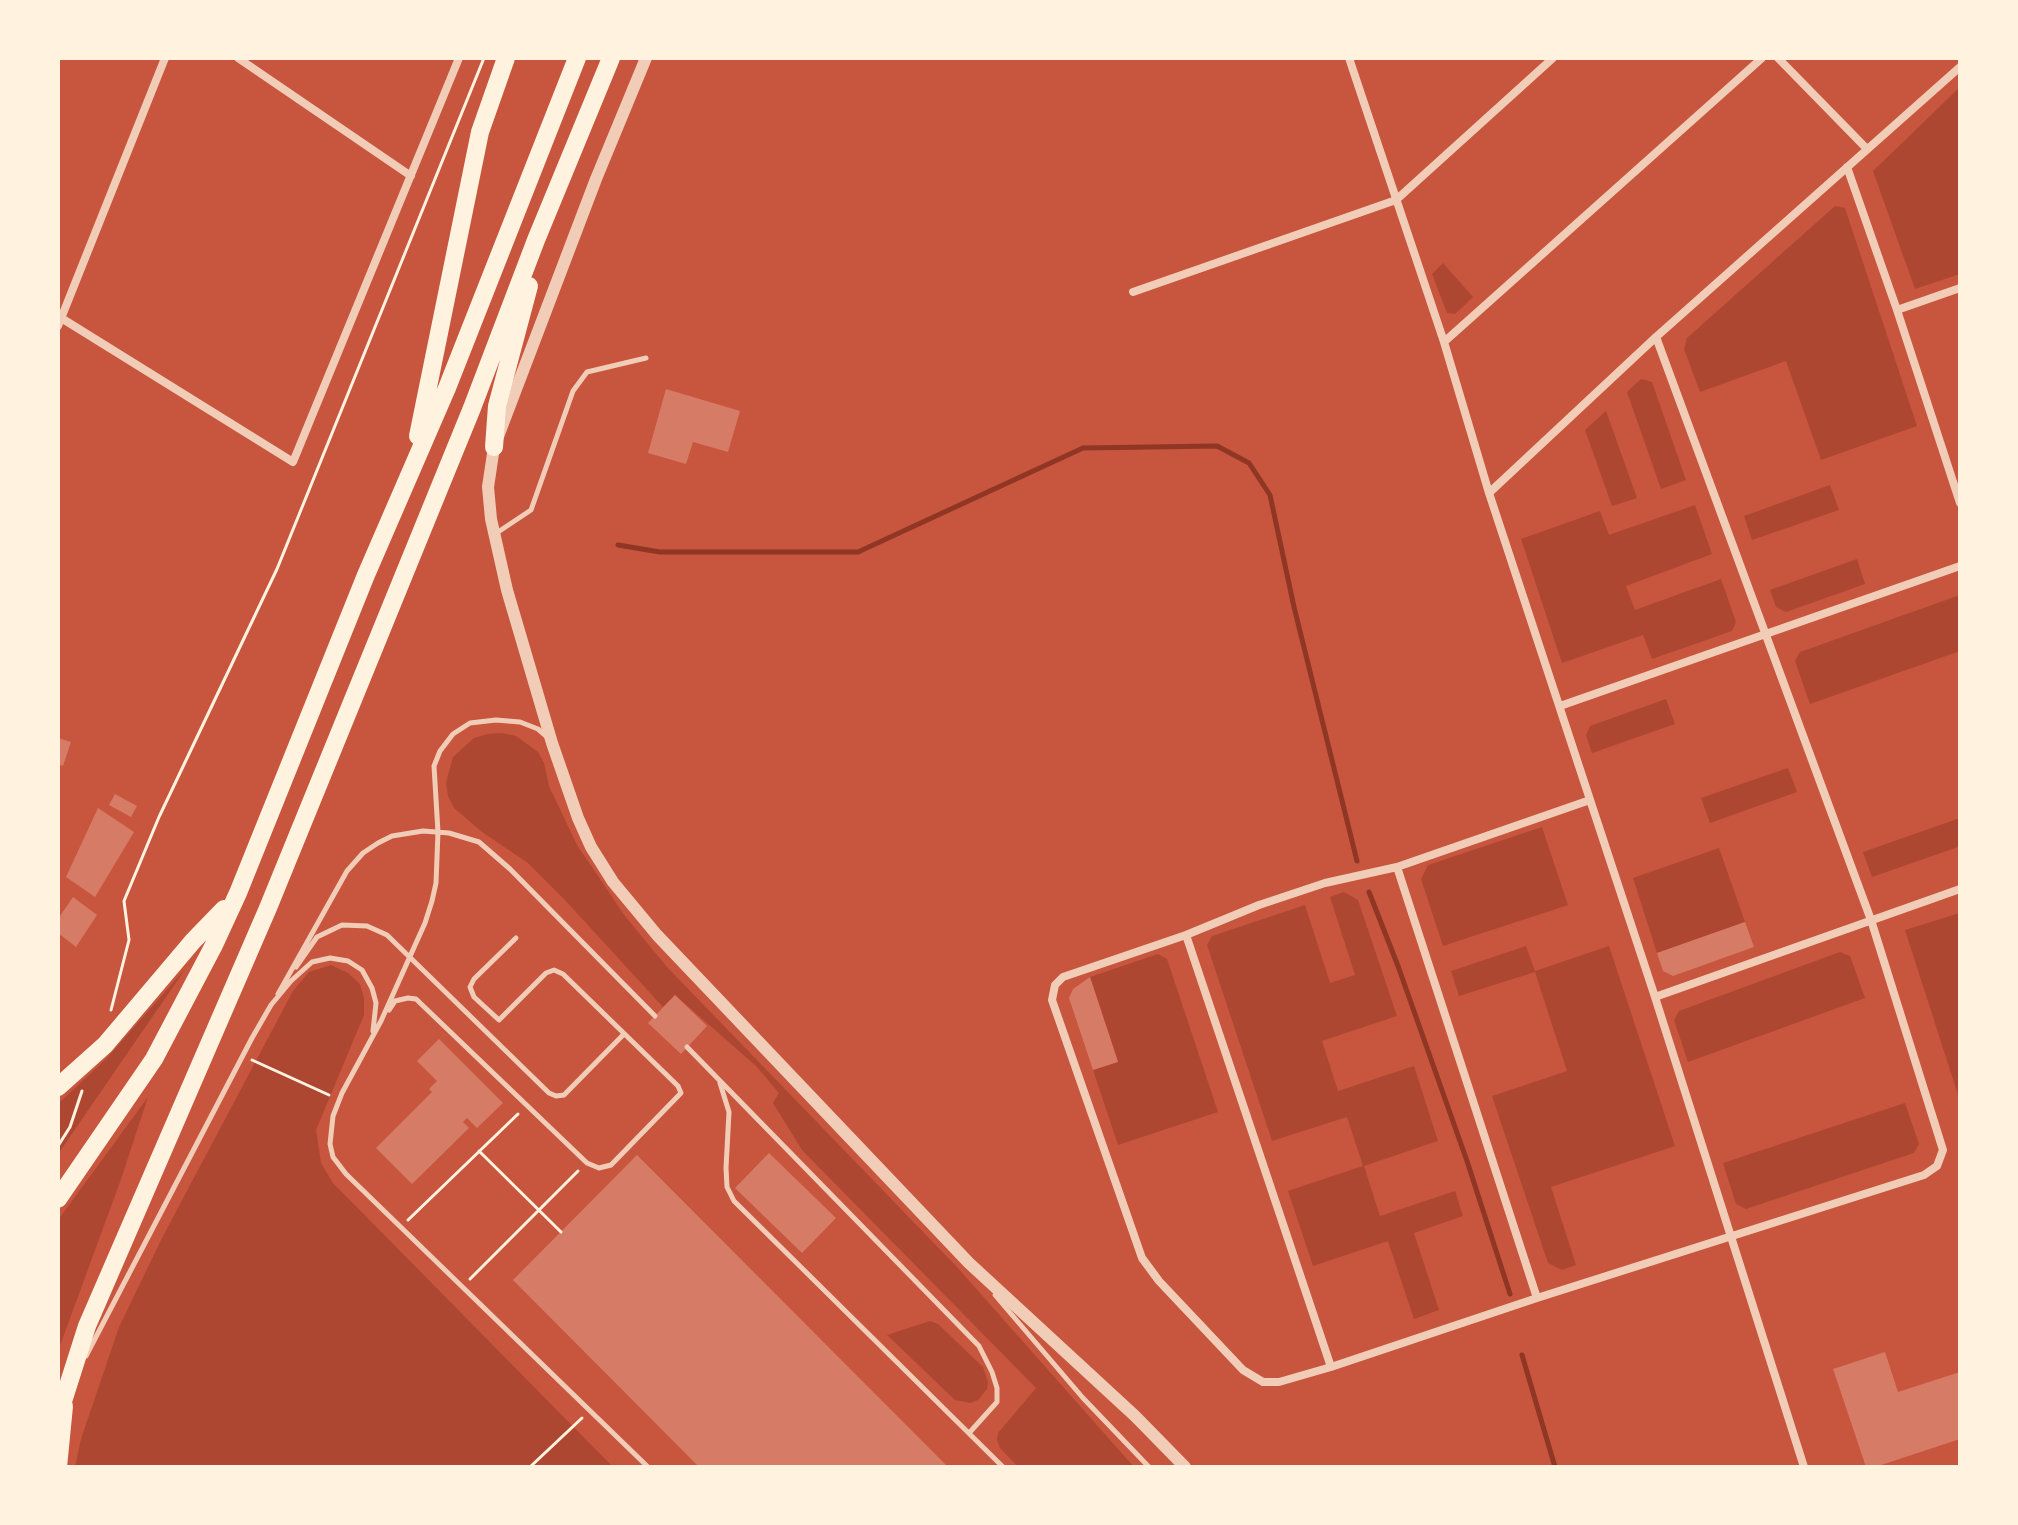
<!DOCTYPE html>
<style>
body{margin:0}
#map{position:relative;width:2018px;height:1525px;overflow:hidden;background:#c8553d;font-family:Roboto,sans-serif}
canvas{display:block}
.frame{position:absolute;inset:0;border:60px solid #fff3e0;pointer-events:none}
</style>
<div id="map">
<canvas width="2018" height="1525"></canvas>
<div class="frame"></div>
</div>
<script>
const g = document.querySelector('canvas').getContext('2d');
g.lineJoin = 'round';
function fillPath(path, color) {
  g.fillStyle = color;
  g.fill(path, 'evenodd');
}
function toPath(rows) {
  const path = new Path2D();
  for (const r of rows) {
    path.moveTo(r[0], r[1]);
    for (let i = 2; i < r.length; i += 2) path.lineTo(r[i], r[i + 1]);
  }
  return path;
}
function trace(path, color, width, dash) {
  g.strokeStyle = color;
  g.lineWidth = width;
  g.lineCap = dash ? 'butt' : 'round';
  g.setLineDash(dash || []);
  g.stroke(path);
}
fillPath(toPath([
 [1960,87,1960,274,1915,289,1873,171],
 [1835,206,1845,208,1917,426,1821,460,1786,361,1700,392,1684,349,1687,338],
 [1443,263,1473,297,1455,314,1447,313,1432,274],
 [1641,379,1652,382,1686,480,1661,489,1627,392],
 [1606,411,1637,498,1612,506,1585,430],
 [1830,485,1839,510,1752,540,1744,516],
 [1695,505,1712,554,1626,586,1635,610,1721,579,1736,622,1732,631,1652,659,1643,635,1562,663,1521,539,1600,511,1609,535],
 [1857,559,1865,584,1786,612,1776,607,1770,590],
 [1960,595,1960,651,1810,704,1795,661,1800,652],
 [1666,699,1675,724,1592,753,1586,735,1590,726],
 [502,733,516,736,538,752,544,763,549,786,577,845,625,916,667,967,957,1267,1134,1467,1018,1467,1000,1448,997,1440,998,1433,1036,1388,802,1150,773,1103,779,1093,756,1066,675,995,663,1007,564,899,528,863,482,832,454,808,448,796,446,783,453,757,474,738,488,734],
 [1788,768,1797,792,1710,823,1701,798],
 [1960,818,1960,851,1958,847,1872,877,1863,852],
 [1542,827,1568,905,1443,946,1421,879,1428,865],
 [1719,848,1745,922,1657,953,1633,878],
 [1344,892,1358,900,1397,1016,1322,1041,1338,1091,1414,1066,1438,1141,1364,1166,1380,1216,1455,1191,1463,1216,1414,1233,1439,1310,1414,1319,1388,1241,1313,1266,1288,1191,1363,1166,1347,1117,1272,1141,1207,945,1212,936,1305,905,1330,983,1355,975,1330,897],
 [1960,913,1960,1101,1905,930],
 [1526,946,1535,971,1609,946,1675,1146,1551,1187,1576,1265,1562,1270,1548,1263,1492,1096,1567,1071,1535,972,1459,996,1451,971],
 [1840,952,1850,956,1865,998,1688,1062,1674,1020,1679,1011],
 [1158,954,1167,959,1218,1112,1118,1145,1093,1070,1118,1061,1090,977],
 [331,965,348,973,360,984,364,998,364,1015,316,1130,321,1163,333,1183,613,1467,75,1467,81,1439,119,1327,162,1238,293,991,309,972],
 [186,968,58,1154,58,1104,107,1058],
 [148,1097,120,1182,58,1351,58,1220],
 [1905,1103,1919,1144,1914,1153,1746,1209,1736,1204,1723,1163],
 [930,1321,938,1324,983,1367,988,1382,987,1389,978,1400,970,1403,955,1400,887,1335]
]), '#ae4732');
trace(toPath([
 [618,545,660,552,858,552,1083,448,1217,446,1249,463,1270,495,1294,607,1357,861],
 [1369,892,1398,966,1467,1161,1510,1294],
 [1522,1355,1555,1467]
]), '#8f3625', 5);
fillPath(toPath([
 [666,389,740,411,728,452,693,442,686,464,648,453],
 [58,738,71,742,63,766,58,764],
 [115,794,137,806,131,817,109,805],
 [98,808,134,832,95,897,66,877],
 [73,897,97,915,76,947,58,933,58,919],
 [1745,922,1754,947,1673,976,1663,971,1657,953],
 [1090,977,1118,1062,1093,1070,1069,998,1073,989],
 [675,995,707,1026,681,1054,648,1023],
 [439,1039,503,1103,477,1128,467,1118,463,1122,469,1128,412,1184,376,1148,432,1092,429,1089,437,1081,417,1061],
 [769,1153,836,1218,802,1253,735,1188],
 [637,1155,948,1467,699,1467,513,1280],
 [1885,1352,1898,1392,1960,1372,1960,1439,1875,1467,1866,1467,1833,1369]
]), '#d67c66');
trace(toPath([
 [111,1010,129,940,124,901,159,817,277,569,484,58],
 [252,1060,329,1095],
 [58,1146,70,1127,82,1091],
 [479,1151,561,1232],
 [408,1220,518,1114],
 [470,1279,578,1171],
 [530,1467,582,1418]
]), '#fff3e0', 3);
trace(toPath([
 [495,534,531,510,573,391,587,372,646,358],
 [546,736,538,729,520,722,496,720,470,723,453,734,440,751,434,766,438,832,436,883,432,901,425,923,381,1021,342,1093,333,1116,330,1144,333,1157,346,1174,648,1467],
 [296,967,317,937,342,925,367,926,387,935,549,1093,556,1096,564,1095,624,1034],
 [278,994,347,871,363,853,378,843,392,836,423,831,449,833,479,842,510,869,655,1016],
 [389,1010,395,1001,408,998,416,999,587,1163,599,1168,611,1165,681,1093,678,1086,563,974,554,970,546,973,499,1020,474,997,470,987,474,979,516,938],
 [687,1047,979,1346,992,1372,997,1388,997,1402,970,1432],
 [720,1083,729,1112,726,1168,727,1187,734,1201,1003,1467],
 [995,1295,1083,1398,1149,1467],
 [86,1356,252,1038,271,1005,291,981,312,962,330,958,348,961,362,970,372,988,376,1003,373,1031]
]), '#f1ccb7', 5);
trace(toPath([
 [238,58,411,176],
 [1349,58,1444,342,1489,493,1655,997,1804,1467],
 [1778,58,1867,149],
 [1847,167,1897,310,1960,503],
 [1133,292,1396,200,1553,58],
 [1897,310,1960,288],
 [58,316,293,462,459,58],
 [58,326,165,58],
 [1444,342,1762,58],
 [1489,493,1656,337,1960,67],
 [1560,706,1960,566],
 [1590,800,1397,867,1325,883,1259,905,1186,935,1063,977,1055,985,1052,1000,1142,1258,1159,1281,1243,1370,1263,1382,1279,1382,1331,1367,1537,1298,1924,1175,1937,1166,1943,1150,1871,920,1656,337],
 [1397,867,1537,1298],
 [1186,935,1331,1367],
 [1655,997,1960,889]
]), '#f1ccb7', 8);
trace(toPath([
 [646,58,596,179,494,447,488,487,491,519,507,590,552,743,578,818,591,847,613,882,657,935,969,1263,1135,1416,1185,1467]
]), '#f1ccb7', 12);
trace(toPath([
 [418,436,480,132,506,58],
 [494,447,497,406,529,286],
 [58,1087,105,1045,193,941,224,909],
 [58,1199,154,1059,214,945,238,893,366,575,447,388,577,58],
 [58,1417,87,1326,268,908,472,408,536,240,611,58],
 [58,1467,64,1406]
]), '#fff3e0', 18);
</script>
